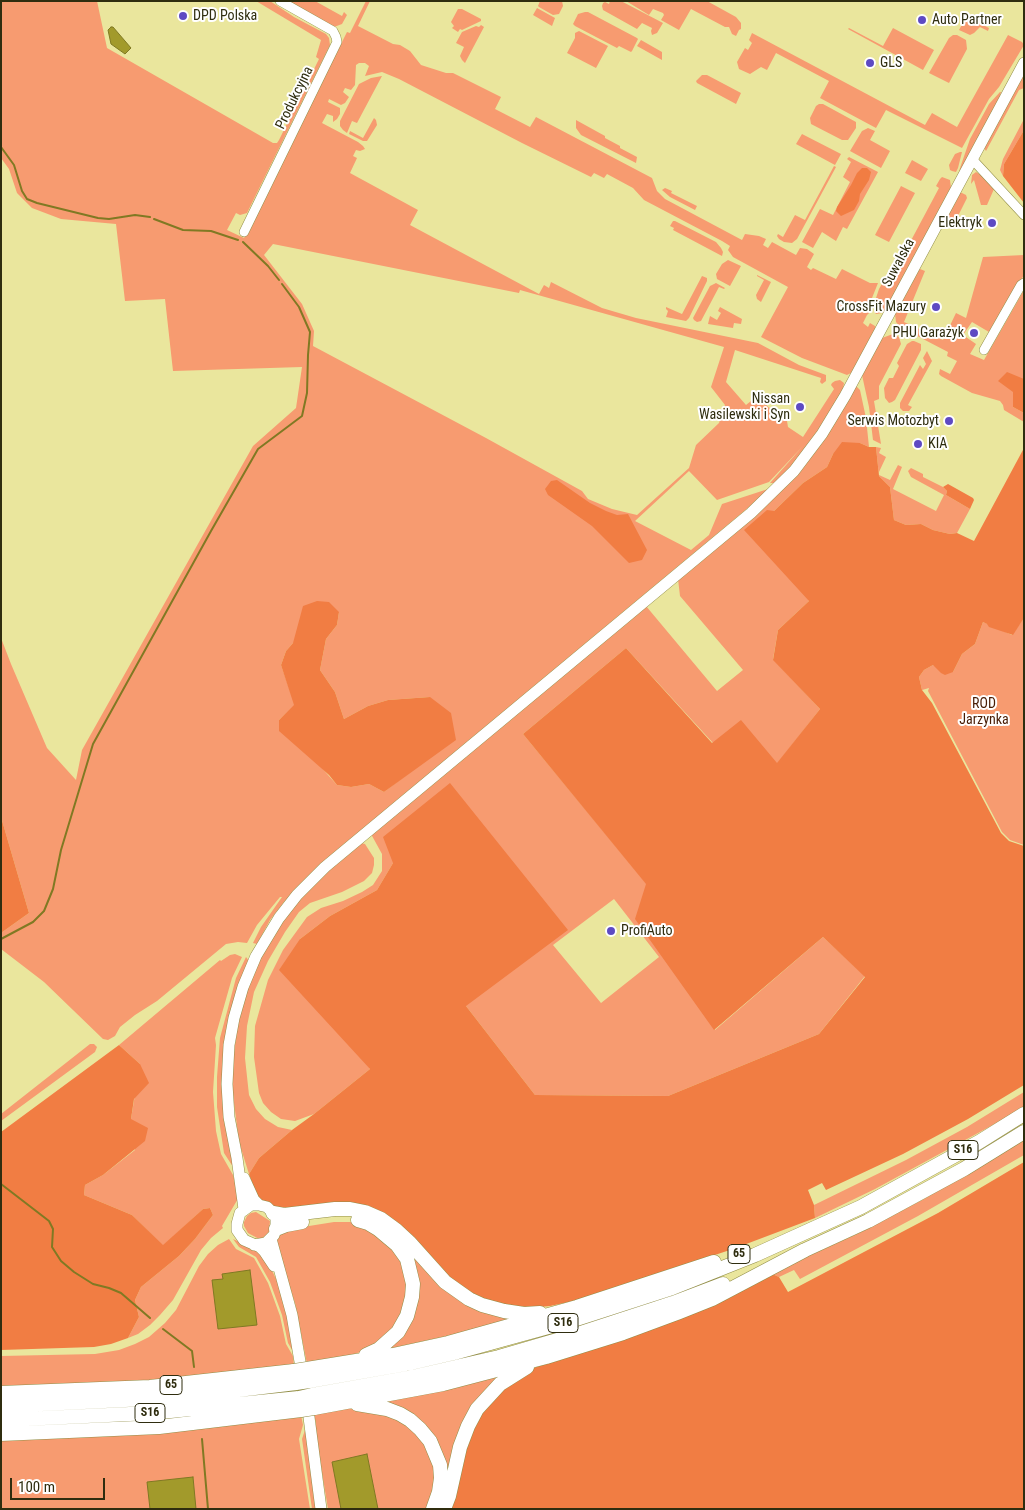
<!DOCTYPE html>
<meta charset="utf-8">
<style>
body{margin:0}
#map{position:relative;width:1025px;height:1510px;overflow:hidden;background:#eae69d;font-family:"Roboto Condensed",sans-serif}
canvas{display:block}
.frame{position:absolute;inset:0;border:2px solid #2f2d0f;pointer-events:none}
.scale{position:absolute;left:10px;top:1478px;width:95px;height:22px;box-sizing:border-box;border:2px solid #2f2d0f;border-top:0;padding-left:6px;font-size:15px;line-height:18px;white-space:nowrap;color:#2f2d0f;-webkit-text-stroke:4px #fff;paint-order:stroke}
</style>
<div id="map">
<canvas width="1025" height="1510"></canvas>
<div class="frame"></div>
<div class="scale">100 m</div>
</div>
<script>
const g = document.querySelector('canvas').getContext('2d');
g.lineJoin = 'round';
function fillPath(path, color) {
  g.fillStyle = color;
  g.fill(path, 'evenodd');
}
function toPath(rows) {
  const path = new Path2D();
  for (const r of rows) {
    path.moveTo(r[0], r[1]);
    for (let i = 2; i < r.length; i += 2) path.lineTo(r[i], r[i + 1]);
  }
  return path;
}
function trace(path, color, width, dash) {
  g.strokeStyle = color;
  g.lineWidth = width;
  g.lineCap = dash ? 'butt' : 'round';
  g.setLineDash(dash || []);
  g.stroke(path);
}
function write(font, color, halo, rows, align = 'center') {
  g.font = font + ' "Roboto Condensed",sans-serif';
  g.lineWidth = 4;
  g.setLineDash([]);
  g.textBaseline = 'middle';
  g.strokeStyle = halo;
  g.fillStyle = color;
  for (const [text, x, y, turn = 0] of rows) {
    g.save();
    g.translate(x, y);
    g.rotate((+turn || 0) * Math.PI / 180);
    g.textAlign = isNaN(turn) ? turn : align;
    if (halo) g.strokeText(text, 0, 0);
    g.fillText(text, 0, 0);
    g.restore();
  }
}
fillPath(toPath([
 [1,1,97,1,107,48,273,143,277,143,279,140,319,59,316,57,321,40,256,1,270,1,294,17,326,34,329,38,330,45,247,213,240,215,236,213,227,230,244,238,347,32,350,33,366,1,370,1,358,26,393,44,400,45,410,51,421,65,446,73,453,73,501,97,495,109,530,127,536,117,652,178,657,191,665,199,742,240,745,234,759,236,766,239,763,245,768,248,772,242,796,255,800,248,807,249,814,254,807,267,811,270,813,268,836,279,842,269,870,283,878,283,872,298,870,312,867,315,863,323,868,327,870,323,875,326,876,330,851,373,847,375,802,358,761,337,788,287,733,257,728,250,730,246,722,241,644,200,633,188,607,174,604,178,594,173,591,177,522,143,399,79,382,72,365,76,369,66,365,63,359,63,356,65,355,85,351,90,345,88,343,92,349,97,345,103,341,105,329,99,328,102,340,108,340,114,337,119,333,122,333,116,327,114,322,123,358,142,363,146,365,149,360,151,356,150,353,156,357,158,350,173,418,210,410,225,539,294,544,285,549,288,551,282,602,308,636,318,758,343,799,365,826,375,826,381,822,384,820,382,821,378,735,350,726,382,746,405,756,397,765,407,763,403,764,403,775,413,787,421,788,427,803,437,834,389,831,385,832,383,835,381,840,380,844,383,843,389,825,420,805,451,776,483,770,483,803,446,769,482,717,500,689,471,635,521,691,550,709,535,722,504,768,489,767,492,322,863,284,902,270,920,257,944,253,943,261,927,282,897,280,897,257,925,247,943,238,942,226,944,157,1001,135,1015,120,1027,115,1036,108,1040,103,1039,44,982,1,949,1,933,29,913,1,817,1,638,11,664,47,748,76,780,82,750,253,446,296,408,302,367,173,371,165,299,125,301,116,224,61,219,32,208,17,193,9,169,1,158],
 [273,244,519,293,520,290,724,347,711,387,725,405,719,423,696,445,689,468,637,515,612,509,588,499,582,491,486,438,313,346,314,331,302,304,264,255],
 [339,612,337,625,326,639,320,670,335,692,344,719,368,706,388,700,430,697,414,769,384,792,369,784,351,787,337,785,279,720,295,705,281,665,286,651,293,643],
 [286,1,315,1,342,16,344,12,347,15,342,24,334,27],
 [540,1,562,1,563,6,559,14,553,15,539,7,538,6],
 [610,1,621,1,663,23,657,33,652,35,651,31,652,28,642,23,637,29,603,10,602,6,603,3,605,2,609,4],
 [626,1,707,1,736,17,741,23,741,29,739,30,736,36,732,34,729,27,725,27,691,9,679,30,661,20,664,15,663,13,653,9,649,15],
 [537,8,555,18,552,26,533,15],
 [458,9,462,9,481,19,481,21,462,30,460,29,458,32,452,28,454,26,451,22],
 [585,12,588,12,637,38,638,39,632,51,631,52,619,46,617,48,575,26,573,24,578,14],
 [969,18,989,28,988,31,980,27,974,33,970,35,959,30,964,21],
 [481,25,484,27,465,63,462,60,460,56,464,47,456,43,462,32,476,26,479,27],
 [849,28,883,46,893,28,934,50,923,70,848,29],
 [579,31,608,46,596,68,567,53,575,38,575,33],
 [752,33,925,125,932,113,957,127,1008,35,1022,42,1024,45,999,87,989,99,962,148,886,110,876,128,820,98,829,81,776,53,767,70,761,67,750,74,739,69,737,62,745,48,748,50,752,43,749,40],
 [953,35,957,35,966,40,967,49,949,83,929,73,949,38],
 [641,40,662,52,662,60,637,46],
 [1024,71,1024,88,1019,90,986,151,984,148],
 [702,75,707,75,741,93,736,104,697,83,696,81],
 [382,76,357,123,352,121,347,133,343,130,340,126,340,121,359,84,371,78],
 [1000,92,1001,92,999,100,963,167,959,171,970,139,989,104],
 [819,104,823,104,856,122,856,128,848,140,842,140,811,124,810,118,816,106],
 [374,118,376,120,377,125,367,141,363,141,349,134,350,131,363,138],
 [1024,119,1024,130,1004,164,1003,176,1000,170,1003,159],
 [576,120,605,136,605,138,620,146,620,148,637,157,636,163,581,135,576,128],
 [868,128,875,131,870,140,890,151,881,168,850,151,862,131],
 [802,134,841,154,835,165,796,144],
 [960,152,962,152,958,168,956,172,952,171,950,170,949,165,955,154],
 [849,157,878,172,847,229,843,227,836,241,822,232,813,248,802,242,820,209,833,215,850,182,843,177,851,162,847,159],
 [912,160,928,169,921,181,905,173],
 [834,166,836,167,797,239,792,243,784,242,779,239,777,236,778,234,783,237,795,215,805,220],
 [976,172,984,177,994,189,987,205,981,205,974,180,971,184,972,175],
 [942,177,950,180,951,188,886,309,882,313,876,314,874,311,874,304,879,289,886,276,891,278,939,188,936,186,940,179],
 [901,186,915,193,889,242,875,235],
 [665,188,672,191,671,193,697,206,695,210,670,197,662,190],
 [960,192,966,195,967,198,953,226,948,227,947,223,947,215],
 [673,221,675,221,716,242,721,248,723,252,722,256,673,230,674,228,670,226],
 [1024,255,1024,275,989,332,972,322,963,335,976,344,970,354,984,360,1024,290,1024,379,1013,392,1013,407,1024,413,1024,422,1004,410,1003,405,1000,401,972,393,941,376,939,374,940,369,950,374,957,361,947,356,948,352,900,327,896,322,895,314,919,270,920,269,925,271,904,322,943,340,956,313,966,318,983,257],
 [728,260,741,266,730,286,717,279,716,274,722,264],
 [757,275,771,282,761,302,757,299,756,295,764,280,757,276],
 [702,276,707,278,707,281,689,318,686,321,666,317,668,311,666,309,666,307,682,314],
 [716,283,725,288,724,289,719,287,701,321,697,322,694,320,693,318,710,286],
 [720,307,742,319,741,324,734,323,733,328,708,324,710,316,717,320,721,313,718,311],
 [893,334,899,337,901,344,879,386,879,399,874,401,881,444,873,440,869,407,862,375,882,338],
 [912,341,914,341,921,344,921,350,895,400,892,402,889,403,885,398,884,388,889,378,893,378,899,366,897,363,907,344],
 [927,351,932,361,908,405,912,407,909,411,903,411,900,408,900,403,920,365,923,369,926,364,923,358],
 [856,386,860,390,866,418,869,447,860,443,833,454,827,467,803,483,774,511,809,601,778,630,773,659,820,709,777,764,713,743,626,648,523,734,647,884,715,1030,823,937,865,976,819,1034,668,1096,535,1095,466,1006,393,863,377,890,330,916,300,939,370,1069,314,1114,295,1121,281,1119,271,1112,263,1103,259,1093,254,1057,255,1026,268,980,283,950,307,917,321,908,343,901,362,892,373,885,382,871,382,854,371,834,646,606,717,691,743,670,680,596,678,579,761,509],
 [614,899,659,957,601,1003,553,945],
 [876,447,881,448,879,453,886,457,879,472,879,475,890,480,898,465,902,467,893,489,936,511,944,495,911,477,908,471,911,468,923,474,923,477,943,487,947,491,946,495,970,509,957,533,950,534,933,530,921,524,906,525,894,520,890,487,879,476],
 [1024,618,1024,845,1010,840,1002,832,928,691,929,688,922,690,919,677,924,670,933,665,953,672,962,654,975,644,983,622,1012,635],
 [361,843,365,844,374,858,374,865,372,873,364,881,342,892,310,903,299,912,285,932,268,961,254,992,247,1026,245,1058,249,1095,256,1109,265,1119,278,1127,292,1130,259,1158,249,1174,239,1142,232,1087,233,1059,238,1024,248,988,259,962,276,930,311,884],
 [235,954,242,957,232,978,215,1038,216,1045,213,1092,216,1131,221,1154,233,1175,239,1197,222,1226,223,1228,211,1238,201,1250,173,1300,160,1315,150,1325,138,1334,128,1338,139,1317,135,1300,141,1287,179,1256,195,1239,213,1215,210,1208,203,1209,163,1246,132,1215,84,1195,85,1185,103,1175,135,1150,131,1119,140,1064,119,1045,220,960,221,961,230,955],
 [246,957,249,961,222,1090,226,1128,237,1173,224,1153,217,1107,217,1077,220,1038,236,978],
 [90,1044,94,1044,97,1047,95,1052,1,1121,1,1114],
 [1024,1092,1024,1108,875,1189,815,1218,814,1205,906,1160,967,1127],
 [1024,1139,1024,1155,918,1216,800,1279,794,1270,779,1277,770,1273,857,1234,924,1199],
 [256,1212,270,1221,269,1232,264,1237,259,1239,248,1233,244,1226,244,1222,247,1216,251,1213],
 [331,1212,357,1213,372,1218,385,1225,409,1247,434,1276,447,1288,460,1299,492,1313,524,1316,451,1335,383,1350,388,1346,395,1344,402,1336,415,1307,417,1285,413,1264,403,1245,396,1237,384,1227,371,1220,356,1214,331,1214,302,1218,302,1216],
 [334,1222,354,1222,371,1228,404,1262,409,1297,396,1327,367,1350,341,1358,307,1364,295,1303,275,1244,281,1232,284,1230],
 [229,1239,236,1249,254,1258,268,1283,280,1316,286,1344,293,1356,294,1366,187,1378,1,1388,1,1356,95,1354,119,1350,135,1344,149,1337,165,1323,176,1310,199,1266,208,1254,218,1245],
 [233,1239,257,1250,266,1258,277,1281,284,1299,295,1355,288,1343,282,1315,270,1282,256,1257,239,1247],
 [513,1371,495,1380,488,1387,449,1483,436,1443,375,1402],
 [340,1409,365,1409,400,1419,423,1439,437,1477,429,1509,328,1509,314,1424,316,1424,314,1413],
 [301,1415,303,1425,299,1439,310,1509,1,1509,1,1438],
 [306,1427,318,1509,312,1509,302,1439]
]), '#f79b70');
fillPath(toPath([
 [1024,130,1024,203,1003,176,1004,164],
 [862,168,867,168,871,172,869,180,860,194,859,201,854,210,841,216,836,211,837,207,851,185,857,173],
 [1007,372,1024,379,1024,413,1013,407,1013,392,998,381],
 [842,442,860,443,869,447,876,447,879,476,890,487,894,520,906,525,921,524,933,530,950,534,957,533,974,541,1024,448,1024,618,1013,635,989,627,987,624,983,622,975,644,962,654,953,672,945,675,941,673,933,665,924,670,919,677,922,690,932,703,1001,833,1009,841,1024,846,1024,1085,968,1119,903,1154,826,1190,822,1183,808,1190,814,1205,815,1218,733,1249,578,1300,550,1306,529,1308,490,1303,457,1287,382,1214,281,1212,261,1201,255,1191,249,1174,259,1158,292,1130,314,1114,370,1069,279,970,300,939,330,916,377,890,393,863,383,837,450,783,568,930,466,1006,535,1095,668,1096,819,1034,865,977,823,937,714,1030,635,919,646,884,523,734,626,648,712,743,741,720,777,763,820,709,773,660,778,630,809,601,744,530,767,510,774,511,803,483,827,467,833,454],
 [557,480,590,503,606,511,617,515,628,514,647,550,642,560,629,563,592,526,548,495,545,489,551,481],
 [948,484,973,498,974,500,970,509,946,495,947,491,943,487],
 [317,601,329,602,339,612,337,625,326,639,320,670,335,692,344,719,368,706,388,700,430,697,451,713,456,740,384,792,369,784,351,787,337,785,329,775,279,731,279,720,294,705,281,665,286,651,293,643,303,606],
 [1,817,29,913,1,933],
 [119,1045,140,1064,149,1083,134,1099,131,1119,148,1128,145,1141,103,1175,85,1185,84,1195,132,1215,163,1245,203,1209,210,1208,213,1215,195,1239,179,1256,141,1287,135,1300,139,1317,128,1338,111,1344,94,1347,1,1350,1,1132],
 [1024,1162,1024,1509,448,1509,464,1449,488,1401,529,1370,770,1273,779,1277,788,1292,938,1213]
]), '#f17d43');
const water = toPath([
 [111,27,113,27,131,48,125,54,111,44,108,30,111,27],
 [250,1270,257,1325,218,1329,212,1280,223,1279,222,1274,250,1270],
 [367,1454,378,1509,341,1509,332,1462,367,1454],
 [193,1477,196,1509,150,1509,147,1482,193,1477]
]);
fillPath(water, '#a29a2b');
trace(water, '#807923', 1);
trace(toPath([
 [1,147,14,165,22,191,27,199,37,203,98,218,109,219,135,215,150,217],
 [154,219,183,230,211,231,238,240],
 [243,242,268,266,279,280],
 [1,939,33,922,44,911,53,889,61,850,93,744,211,531,258,449,302,416,307,393,308,355,310,332,299,307,282,284],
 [1,1184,49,1221,53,1229,52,1247,61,1261,74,1272,93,1284,109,1288,121,1293,150,1318],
 [163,1329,192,1351,194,1367],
 [202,1439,208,1509]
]), '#807923', 2);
const minor = toPath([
 [972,159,1024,215],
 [244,232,337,42,336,37,333,31,280,1],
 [984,350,1021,285,1024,283]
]);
const major = toPath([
 [244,1178,254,1200,259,1205],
 [244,1209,237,1158,229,1117,227,1084,229,1045,234,1018,243,987,256,956,279,918,297,895,325,867,751,513,794,471,822,434,845,396,1024,63],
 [271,1239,292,1315,303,1379],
 [254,1245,266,1243,274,1235,276,1229,276,1218,273,1213,267,1207,259,1205,251,1205,240,1213,237,1224,237,1230,244,1240,260,1247,264,1251,274,1266],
 [307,1402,321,1509]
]);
const highway = toPath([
 [273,1213,284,1215,335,1209,350,1209,365,1212,381,1219,396,1230,410,1243,445,1282,469,1299,482,1305,504,1311,524,1314,540,1313],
 [358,1220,368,1223,378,1229,397,1245,407,1259,413,1284,412,1297,407,1316,398,1332,379,1349,366,1355],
 [276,1229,286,1225,302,1222],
 [307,1369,393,1355,448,1343,577,1307,714,1262],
 [309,1381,411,1363,454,1353,570,1321,672,1288,755,1255,861,1207,979,1142,1024,1114],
 [1,1393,150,1387,294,1371],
 [312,1395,408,1378,499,1357,578,1334,673,1303,723,1284],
 [357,1404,387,1409,400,1414,410,1420,420,1429,430,1441,440,1465,441,1478,439,1492,433,1509],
 [1,1406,146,1399,205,1394,296,1383],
 [314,1408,443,1384,546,1357,623,1333,677,1313,712,1299,805,1250,868,1221,964,1169,1024,1132],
 [1,1420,151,1413,299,1398],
 [1,1434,159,1427,301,1410],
 [444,1509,449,1496,460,1447,468,1426,477,1409,500,1384,527,1367]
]);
trace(minor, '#928e47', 10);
trace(major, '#928e47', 12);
trace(highway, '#928e47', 15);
trace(minor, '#fff', 9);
trace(major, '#fff', 11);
trace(highway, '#fff', 14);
const highwayBridge = toPath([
 [294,1371,307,1369],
 [296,1383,309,1381],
 [299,1398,312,1395],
 [301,1410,314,1408]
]);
trace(highwayBridge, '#928e47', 15, []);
trace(highwayBridge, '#fff', 14);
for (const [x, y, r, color] of [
 [183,16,5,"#5e4ac3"],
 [922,20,5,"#5e4ac3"],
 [870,63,5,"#5e4ac3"],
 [992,223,5,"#5e4ac3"],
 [936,307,5,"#5e4ac3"],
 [974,333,5,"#5e4ac3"],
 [800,407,5,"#5e4ac3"],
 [949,421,5,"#5e4ac3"],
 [918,444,5,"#5e4ac3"],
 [611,931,5,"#5e4ac3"]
]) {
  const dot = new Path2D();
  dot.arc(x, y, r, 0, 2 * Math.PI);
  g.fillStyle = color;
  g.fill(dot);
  trace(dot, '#fff', 2);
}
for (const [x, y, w] of [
 [963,1150,30],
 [739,1254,22],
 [563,1323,30],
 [171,1385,22],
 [150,1413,30]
]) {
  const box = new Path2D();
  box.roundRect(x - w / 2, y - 9.5, w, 19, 4);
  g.fillStyle = '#fff';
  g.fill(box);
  trace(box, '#2f2d0f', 1);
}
write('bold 12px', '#2f2d0f', null, [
 ["S16",963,1150],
 ["65",739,1254],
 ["S16",563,1323],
 ["65",171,1385],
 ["S16",150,1413]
]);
write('14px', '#2f2d0f', '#fff', [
 ["DPD Polska",193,16],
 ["Auto Partner",932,20],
 ["GLS",880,63],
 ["Elektryk",982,223,"right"],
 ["CrossFit Mazury",926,307,"right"],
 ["PHU Garażyk",964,333,"right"],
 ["Nissan",790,399,"right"],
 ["Wasilewski i Syn",790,415,"right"],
 ["Serwis Motozbyt",939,421,"right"],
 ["KIA",928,444],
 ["ProfiAuto",621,931]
], 'left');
write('14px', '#2f2d0f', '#fff', [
 ["Produkcyjna",295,98,-64],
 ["Suwalska",899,263,-62]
]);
write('14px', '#481c04', '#fff', [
 ["ROD",984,704],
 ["Jarzynka",984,720]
]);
</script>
